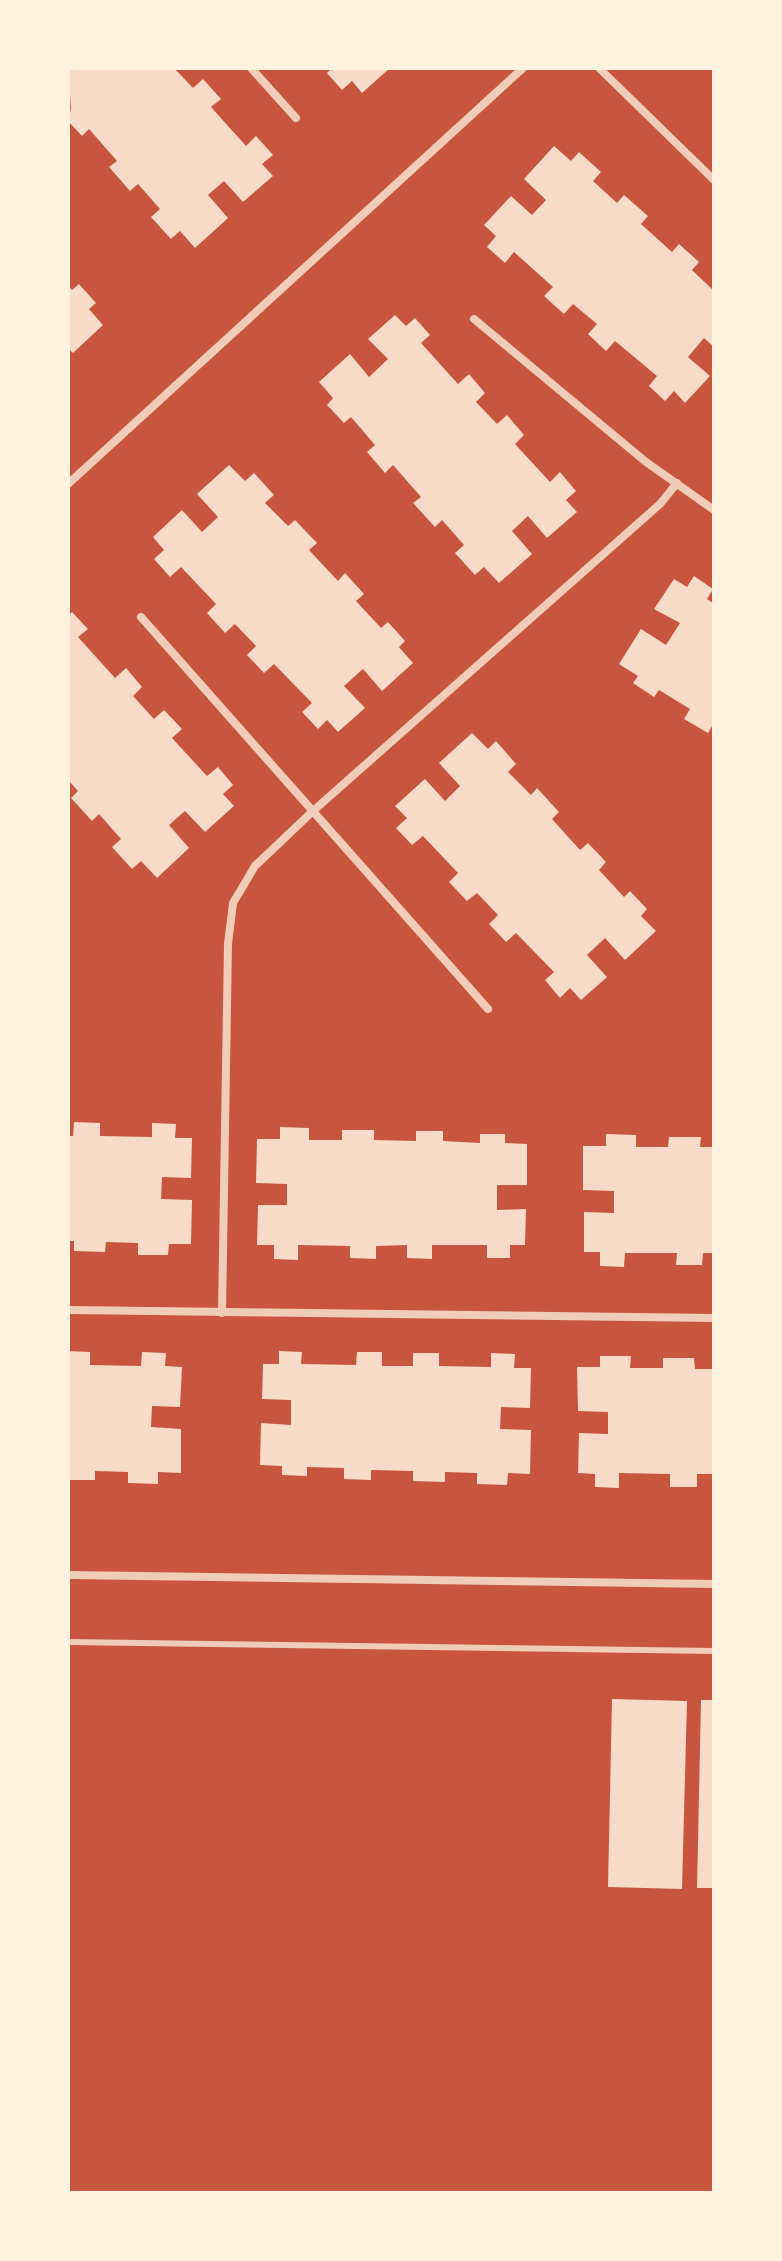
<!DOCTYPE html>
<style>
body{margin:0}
#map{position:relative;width:782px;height:2261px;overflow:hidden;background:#c8553d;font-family:"DM Sans",sans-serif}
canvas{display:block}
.frame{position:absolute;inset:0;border:70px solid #fff3e0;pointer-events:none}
</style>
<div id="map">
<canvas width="782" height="2261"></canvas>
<div class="frame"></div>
</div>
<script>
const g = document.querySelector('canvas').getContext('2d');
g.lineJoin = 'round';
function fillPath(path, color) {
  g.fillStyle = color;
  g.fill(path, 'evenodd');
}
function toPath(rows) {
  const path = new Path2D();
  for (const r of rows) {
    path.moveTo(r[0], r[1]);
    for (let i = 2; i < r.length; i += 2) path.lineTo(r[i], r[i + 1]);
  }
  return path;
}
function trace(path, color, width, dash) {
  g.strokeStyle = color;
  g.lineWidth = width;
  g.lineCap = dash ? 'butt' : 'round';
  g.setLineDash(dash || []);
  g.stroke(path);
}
fillPath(toPath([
 [68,68,174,68,193,88,203,79,221,99,211,107,246,146,256,136,273,155,262,164,273,176,243,202,224,181,208,195,228,218,195,248,180,231,171,239,151,217,160,209,138,184,130,191,109,167,117,161,89,129,82,136,68,121,71,109],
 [332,68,390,68,362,93,352,81,342,90,327,73],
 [554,146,571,161,579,152,601,172,593,181,617,203,624,195,648,216,641,224,672,252,679,244,699,262,692,270,714,291,714,347,704,338,688,357,710,376,685,403,674,391,665,401,649,386,657,376,615,341,606,351,588,334,597,324,573,304,564,314,544,296,553,287,514,252,505,263,487,247,496,236,484,225,511,196,532,215,546,200,524,179],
 [79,284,96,303,89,309,103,325,73,353,68,348,68,285,72,290],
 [395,315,406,326,415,318,430,335,421,343,458,384,469,374,485,393,476,402,497,424,507,415,524,435,515,444,550,482,560,472,576,491,566,500,577,512,547,538,528,516,512,531,532,554,499,583,484,567,475,575,455,553,464,545,442,520,435,527,413,503,421,497,393,465,385,473,367,452,375,445,351,417,344,423,327,405,333,398,319,382,350,354,369,377,388,359,368,339],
 [229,465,245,481,254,473,274,495,265,503,288,526,295,520,317,543,309,550,338,581,345,573,364,594,356,601,381,628,388,622,405,641,399,647,413,663,382,691,363,669,344,686,365,708,338,732,327,720,318,729,302,712,312,703,274,664,264,673,247,655,256,646,235,624,225,633,207,613,216,604,181,567,170,577,154,559,164,550,153,537,182,510,202,532,218,517,197,494],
 [694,576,713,589,707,599,714,604,714,723,708,733,684,719,690,709,659,690,654,697,633,683,638,676,619,664,641,629,666,645,680,623,654,609,674,579,687,587],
 [72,612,88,629,78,637,115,678,126,668,142,687,133,696,154,719,164,710,182,729,172,738,207,776,218,767,233,785,223,794,234,806,205,832,185,811,169,825,189,848,157,878,141,861,132,869,112,847,121,839,99,814,92,821,71,798,78,791,68,780,68,616],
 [472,733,488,749,496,741,516,764,508,772,531,795,537,788,559,812,552,819,580,850,588,843,606,862,599,870,624,897,630,891,647,909,641,916,656,931,625,960,605,938,587,955,607,977,581,1000,570,988,560,998,545,980,554,972,516,933,506,942,489,924,498,915,477,893,467,901,449,882,458,873,423,836,412,845,396,828,407,818,395,806,425,779,445,801,460,786,439,763],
 [74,1122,100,1123,100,1136,152,1137,152,1123,176,1124,175,1138,192,1138,191,1178,162,1177,161,1199,192,1200,191,1244,169,1244,168,1255,138,1255,138,1243,106,1242,105,1252,74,1251,74,1241,68,1241,68,1136,73,1136],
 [280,1127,309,1128,309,1140,342,1140,342,1130,374,1130,374,1140,416,1141,416,1131,443,1131,443,1141,480,1143,480,1134,505,1134,505,1143,527,1144,527,1185,497,1185,497,1210,526,1209,525,1245,510,1245,510,1258,487,1258,487,1245,432,1245,432,1259,407,1258,407,1245,376,1246,376,1259,350,1258,350,1246,298,1245,298,1260,274,1259,274,1245,257,1245,258,1205,287,1205,287,1184,256,1183,257,1139,280,1139],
 [606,1134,636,1135,636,1147,668,1147,669,1137,701,1137,700,1147,714,1147,714,1253,703,1253,702,1265,676,1265,677,1253,625,1253,624,1267,600,1266,600,1252,584,1252,584,1212,614,1213,614,1191,583,1190,583,1146,606,1146],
 [68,1351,90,1352,90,1365,141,1366,142,1352,166,1353,165,1366,182,1367,180,1407,152,1406,151,1427,181,1429,181,1473,158,1472,158,1484,128,1483,128,1472,95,1471,95,1480,68,1480],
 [279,1351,302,1352,301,1364,356,1365,357,1352,382,1352,382,1366,413,1366,413,1353,439,1353,439,1366,491,1367,491,1353,515,1354,514,1368,531,1368,530,1408,501,1407,500,1429,531,1430,530,1474,508,1473,507,1485,477,1484,477,1473,445,1472,445,1482,413,1481,413,1471,371,1470,371,1480,344,1479,344,1468,307,1467,307,1476,282,1475,282,1466,260,1465,261,1423,291,1425,291,1400,262,1399,263,1364,279,1364],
 [600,1356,631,1356,630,1368,663,1368,663,1358,694,1358,695,1369,714,1369,714,1474,697,1474,697,1487,670,1487,670,1474,619,1473,619,1488,595,1487,595,1474,578,1473,579,1433,608,1434,608,1412,578,1411,577,1367,600,1367],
 [612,1699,687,1701,682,1889,608,1887],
 [701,1700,714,1700,714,1888,697,1888]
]), '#f7dbc8');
trace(toPath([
 [68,1642,714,1651]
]), '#f1ccb7', 6);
trace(toPath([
 [251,68,296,118],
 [599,68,714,180],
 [474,319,646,462,714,510],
 [68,484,523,68],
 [141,617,488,1009],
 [68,1310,714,1318],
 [222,1313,228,944,233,903,255,866,313,811,660,504,677,483],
 [68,1575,714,1584]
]), '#f1ccb7', 8);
</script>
